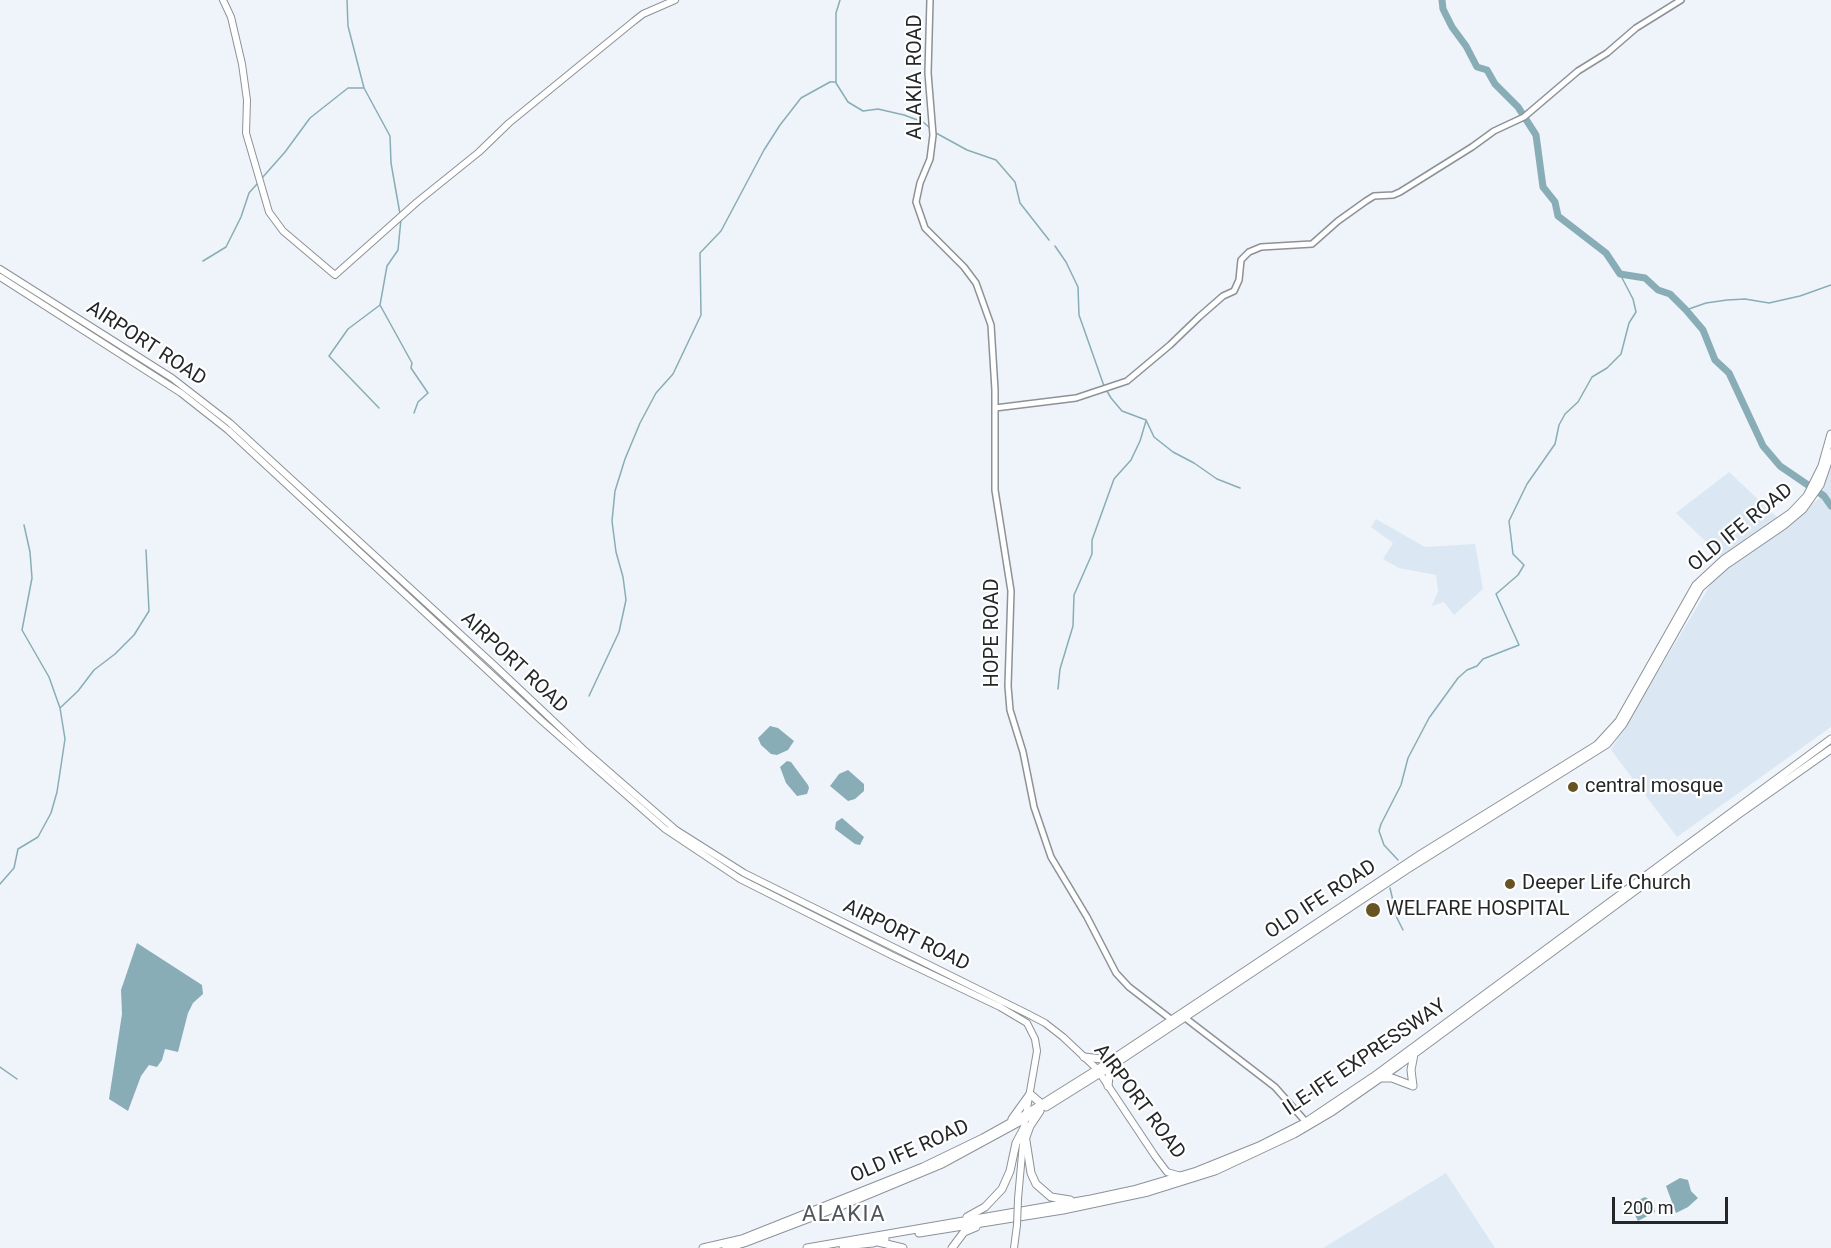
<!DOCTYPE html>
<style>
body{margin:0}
#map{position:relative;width:1831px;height:1248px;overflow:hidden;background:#eef4fa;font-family:Roboto,sans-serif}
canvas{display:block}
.scale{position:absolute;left:1612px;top:1197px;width:116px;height:27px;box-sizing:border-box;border:3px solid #242628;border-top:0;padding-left:8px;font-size:18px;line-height:21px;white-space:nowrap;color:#242628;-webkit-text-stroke:4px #fff;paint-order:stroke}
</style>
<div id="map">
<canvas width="1831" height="1248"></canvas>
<div class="scale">200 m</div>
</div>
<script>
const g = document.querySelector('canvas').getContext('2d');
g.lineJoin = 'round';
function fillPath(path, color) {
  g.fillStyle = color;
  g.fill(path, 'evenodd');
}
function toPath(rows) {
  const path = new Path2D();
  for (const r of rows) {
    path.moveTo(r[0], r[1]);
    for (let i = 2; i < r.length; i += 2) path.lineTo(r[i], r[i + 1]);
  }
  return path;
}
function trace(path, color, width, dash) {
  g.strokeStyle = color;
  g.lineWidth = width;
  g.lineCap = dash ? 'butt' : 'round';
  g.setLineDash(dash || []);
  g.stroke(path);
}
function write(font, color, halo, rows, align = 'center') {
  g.font = font + ' Roboto,sans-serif';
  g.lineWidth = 4.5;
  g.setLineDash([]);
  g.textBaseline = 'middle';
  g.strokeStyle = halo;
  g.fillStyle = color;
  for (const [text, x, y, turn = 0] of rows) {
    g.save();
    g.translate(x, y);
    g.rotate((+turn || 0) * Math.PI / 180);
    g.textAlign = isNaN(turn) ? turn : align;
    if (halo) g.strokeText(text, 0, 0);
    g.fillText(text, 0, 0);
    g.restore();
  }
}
fillPath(toPath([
 [1831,464,1831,727,1677,837,1611,750,1715,577,1820,498],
 [1729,472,1780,520,1723,558,1676,513],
 [1376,519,1425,547,1475,544,1483,589,1454,615,1444,602,1432,606,1438,591,1436,575,1399,568,1383,559,1393,543,1371,527],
 [1446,1173,1495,1248,1323,1248]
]), '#dbe7f2');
fillPath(toPath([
 [770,726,778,728,794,741,788,750,777,755,771,754,761,745,758,738],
 [787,761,791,762,808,785,809,788,807,794,797,796,786,783,780,767],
 [848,770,864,784,864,791,855,799,848,801,830,786,839,774],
 [842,818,864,837,860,845,855,844,835,829,836,822],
 [137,943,202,985,203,994,193,1003,188,1013,178,1052,165,1049,162,1060,157,1067,149,1065,141,1076,128,1111,109,1099,122,1014,121,990],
 [1680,1178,1688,1180,1691,1191,1698,1198,1688,1207,1676,1213,1666,1186],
 [1645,1197,1653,1202,1655,1212,1638,1221,1631,1207,1634,1202]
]), '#89adb6');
trace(toPath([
 [840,0,836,13,836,83,848,102,863,111,878,109,904,115,923,122,930,128],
 [364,88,390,136,391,163,400,214],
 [936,133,967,150,996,160,1015,182,1020,203,1049,240],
 [262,178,285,152,310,118,348,88,364,88,348,26,347,0],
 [1055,246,1066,262,1078,287,1079,315,1104,386,1111,398,1122,411,1146,420,1154,437,1173,452,1194,463,1217,479,1240,488],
 [203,261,226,247,241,217,249,193,257,184],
 [380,305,412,363,411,368,428,393,418,402,414,413],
 [1686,310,1706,303,1727,300,1745,299,1769,303,1800,296,1831,285],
 [379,408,329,356,348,329,380,305,387,266,398,250,401,219],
 [1058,689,1060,669,1073,626,1074,595,1092,554,1092,540,1114,479,1131,460,1140,441,1146,421],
 [589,696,619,632,626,600,623,577,616,552,612,521,615,491,625,459,640,423,656,393,673,374,701,315,700,253,721,231,764,150,780,125,801,98,830,82,836,82],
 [60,708,78,691,94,670,115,654,134,635,149,611,146,550],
 [1398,860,1384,845,1379,831,1381,824,1401,785,1408,758,1429,718,1458,678,1467,670,1477,666,1483,659,1519,645,1496,594,1518,575,1524,565,1513,554,1509,521,1527,484,1555,444,1559,425,1565,414,1578,402,1592,377,1607,368,1621,354,1629,323,1636,312,1633,299,1620,274],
 [0,884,14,868,18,849,38,837,51,813,57,792,65,739,60,708,49,677,22,630,32,578,30,552,24,525],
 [1390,888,1397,918,1403,930],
 [0,1067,17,1079]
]), '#89adb6', 1.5);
trace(toPath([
 [1442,0,1443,9,1452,27,1466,46,1477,67,1487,70,1495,84,1518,107,1536,135,1543,187,1555,202,1558,216,1606,253,1620,274,1645,278,1658,290,1670,294,1686,310,1703,330,1715,360,1729,373,1763,446,1780,466,1824,496,1831,506]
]), '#89adb6', 7);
const tertiary = toPath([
 [930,0,928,73,933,135,930,159,920,183,916,202,925,228,964,267,976,283,991,325,995,390,995,490,1011,591,1008,686,1010,710,1023,752,1034,807,1051,857,1087,917,1116,973,1129,987,1172,1020],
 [995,408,1076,398,1127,381,1170,345,1199,317,1223,296,1234,291,1239,280,1241,260,1249,252,1261,247,1312,244,1338,221,1366,201,1374,196,1393,195,1400,192,1472,147,1494,131,1524,117,1578,71,1607,53,1636,28,1681,0],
 [1184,1017,1275,1087,1306,1122]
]);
const secondary = toPath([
 [223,0,231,17,242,64,247,100,246,133,269,212,283,231,335,275,417,202,479,152,509,123,634,21,643,14,675,0],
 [0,269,172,378,230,423,494,665,583,749,676,830,744,873,1028,1014,1045,1023,1063,1037,1097,1069,1155,1156,1167,1172,1181,1176],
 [0,277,181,393,228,430,542,721,665,829,740,879,893,956,1000,1007,1027,1023,1035,1039,1037,1051,1025,1120,1018,1199],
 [1014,1248,1017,1225]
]);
const primary = toPath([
 [1084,1057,1111,1060],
 [1108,1086,1110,1067],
 [1046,1107,1110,1067,1406,870,1607,744,1623,724,1700,588,1727,564,1784,525,1803,509,1820,485,1831,453],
 [1012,1119,1030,1094,1044,1106],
 [1026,1137,1030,1126,1040,1111],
 [703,1248,742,1239,923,1167,983,1138,1026,1114,1101,1067,1421,854,1597,745,1619,721,1696,585,1723,560,1791,513,1807,496,1822,466,1831,434],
 [726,1248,744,1243,836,1208,942,1164,1034,1114]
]);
const trunk = toPath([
 [1380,1078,1392,1078,1413,1086],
 [1413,1086,1411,1070,1414,1054],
 [1024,1128,1031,1173,1036,1184,1051,1197,1070,1200],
 [967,1217,985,1207,1002,1189,1010,1171,1016,1143,1024,1128],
 [919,1233,1063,1210,1148,1192,1215,1171,1294,1134,1333,1111,1399,1065,1739,814,1831,749],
 [878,1242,903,1248],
 [843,1246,873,1243,885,1239],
 [807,1248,1091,1199,1133,1190,1197,1171,1259,1146,1306,1122,1373,1077,1831,739],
 [952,1248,964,1232,976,1227]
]);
trace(tertiary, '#8d9297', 8);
trace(secondary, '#8d9297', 8);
trace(primary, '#8d9297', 9);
trace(trunk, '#8d9297', 9);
trace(tertiary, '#fff', 5);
trace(secondary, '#fff', 6);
trace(primary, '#fff', 7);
trace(trunk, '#fff', 7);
const secondaryBridge = toPath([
 [1017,1225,1018,1199]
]);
trace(secondaryBridge, '#8d9297', 8, []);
trace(secondaryBridge, '#fff', 6);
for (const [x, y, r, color] of [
 [1573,787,6,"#685423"],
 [1510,884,6,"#685423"],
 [1373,910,8,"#685423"]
]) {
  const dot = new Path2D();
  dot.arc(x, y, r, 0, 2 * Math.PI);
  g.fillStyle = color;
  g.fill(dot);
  trace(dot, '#fff', 2);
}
write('20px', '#242628', '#fff', [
 ["ALAKIA ROAD",916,77,-90],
 ["AIRPORT ROAD",146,344,33],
 ["OLD IFE ROAD",1741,528,-39],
 ["HOPE ROAD",993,633,-90],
 ["AIRPORT ROAD",514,663,43],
 ["OLD IFE ROAD",1321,900,-33],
 ["AIRPORT ROAD",906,936,26],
 ["ILE-IFE EXPRESSWAY",1365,1058,-34],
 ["AIRPORT ROAD",1139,1102,53],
 ["OLD IFE ROAD",910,1152,-24]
]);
write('20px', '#242628', '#fff', [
 ["central mosque",1585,787],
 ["Deeper Life Church",1522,884],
 ["WELFARE HOSPITAL",1386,910]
], 'left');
g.letterSpacing = '1.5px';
write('22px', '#50555a', '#fff', [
 ["ALAKIA",844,1215]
]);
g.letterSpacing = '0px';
</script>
